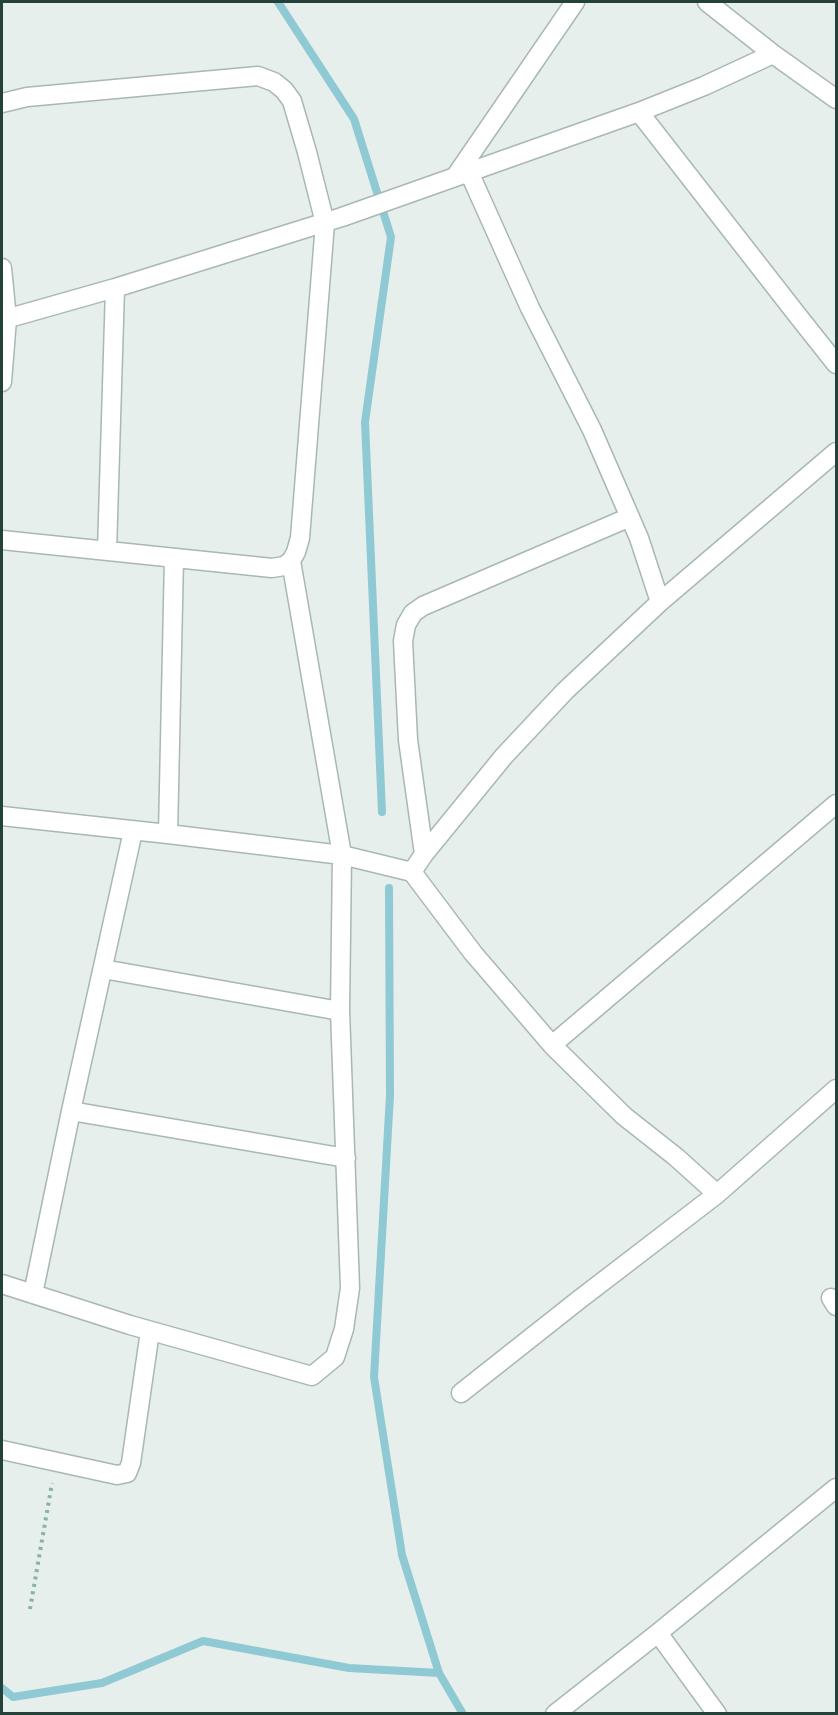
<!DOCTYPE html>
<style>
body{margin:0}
#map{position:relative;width:838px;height:1715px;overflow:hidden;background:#e6efeb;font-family:Inter,sans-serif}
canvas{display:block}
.frame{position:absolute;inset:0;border:3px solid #24423a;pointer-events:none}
</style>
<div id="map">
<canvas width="838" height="1715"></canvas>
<div class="frame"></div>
</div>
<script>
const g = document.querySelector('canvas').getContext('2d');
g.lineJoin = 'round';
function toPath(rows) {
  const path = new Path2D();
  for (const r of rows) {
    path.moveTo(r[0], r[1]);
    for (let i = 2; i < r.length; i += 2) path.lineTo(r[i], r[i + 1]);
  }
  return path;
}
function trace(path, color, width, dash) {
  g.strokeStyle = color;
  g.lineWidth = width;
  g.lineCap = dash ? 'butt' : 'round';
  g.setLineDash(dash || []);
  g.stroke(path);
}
trace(toPath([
 [278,2,354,119,391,237,365,422,382,812],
 [389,888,390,1095,374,1377,402,1555,439,1673,463,1714],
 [2,1688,13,1697,102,1683,203,1641,349,1668,439,1673]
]), '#8ec9d4', 8);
const street = toPath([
 [707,2,773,54,836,99],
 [2,103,27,97,258,76,274,82,284,90,292,101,307,152,325,223,300,538,296,552,291,561,284,566,272,568,2,540],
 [639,112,798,316,836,364],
 [469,172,530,308,592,430,639,538,660,602],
 [455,177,575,2],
 [2,268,7,319,2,382],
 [2,320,115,288,342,217,639,112,704,86,773,54],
 [107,551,115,288],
 [2,816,168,834,342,855,412,872,473,953,552,1045,624,1116,676,1157,717,1194],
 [168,834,174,558],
 [424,854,408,740,403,641,406,625,413,613,423,606,630,517],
 [412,872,424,854,504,756,565,691,660,602,836,452],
 [103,969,340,1011],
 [552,1045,836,804],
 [71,1111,346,1158],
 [2,1284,130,1325,312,1376,335,1357,344,1329,350,1288,340,1011,342,855,291,561],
 [33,1294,71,1111,133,831],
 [831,1298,836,1306],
 [461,1393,580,1299,717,1194,836,1089],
 [2,1450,117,1475,127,1473,131,1463,150,1331],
 [658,1633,717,1714],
 [555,1714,658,1633,836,1488]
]);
trace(street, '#a8b8b2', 21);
trace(toPath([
 [30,1609,52,1483]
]), '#86b3a5', 4, [3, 4.5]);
trace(street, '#fff', 18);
</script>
